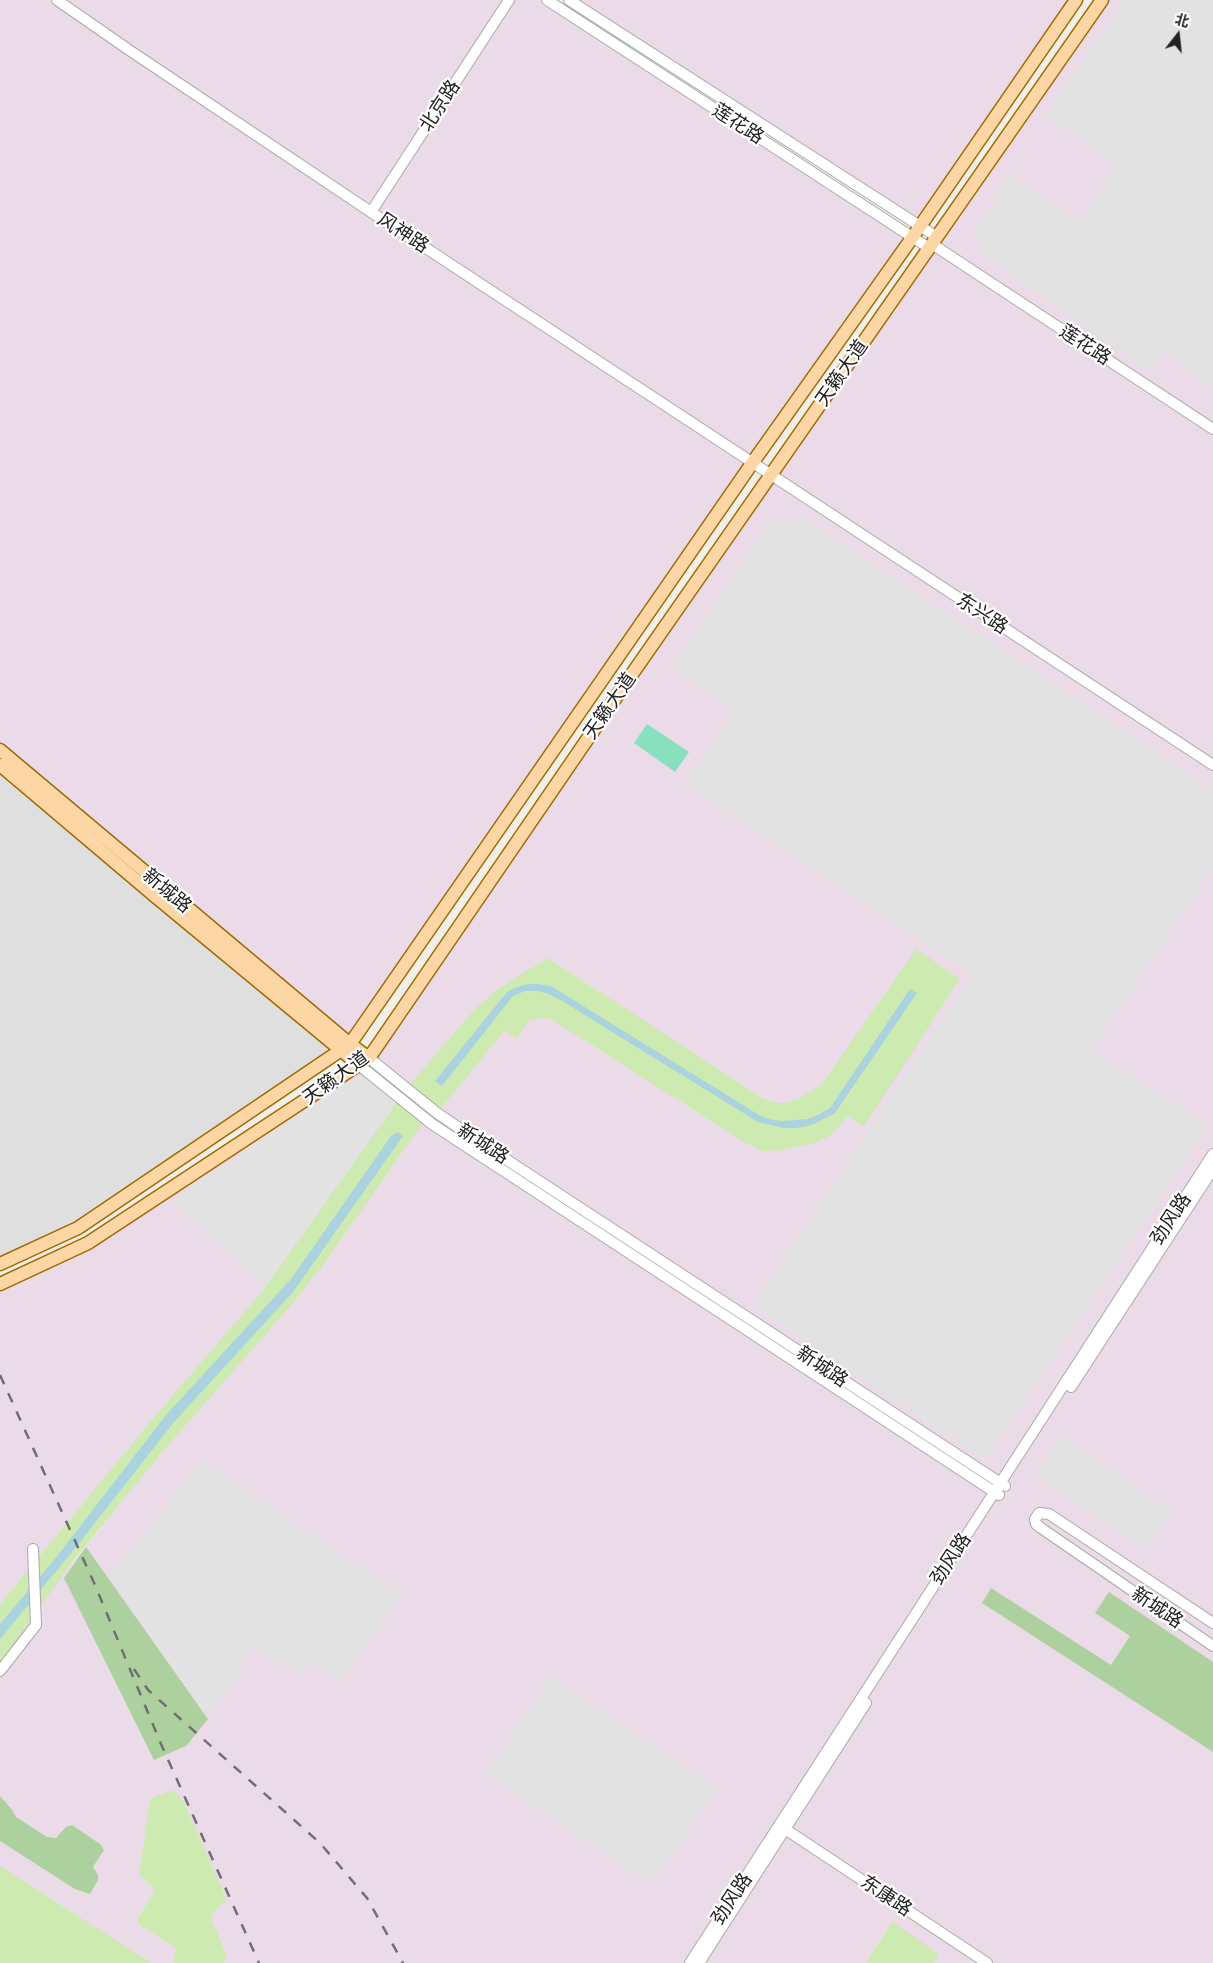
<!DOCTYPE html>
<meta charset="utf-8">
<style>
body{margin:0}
#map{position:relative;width:1213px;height:1963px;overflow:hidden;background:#f2efe9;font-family:Mulish,"Noto Sans SC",sans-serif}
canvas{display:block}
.north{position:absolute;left:1153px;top:10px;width:50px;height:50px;-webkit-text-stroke:4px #fff;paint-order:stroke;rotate:16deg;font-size:14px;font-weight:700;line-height:20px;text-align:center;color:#222}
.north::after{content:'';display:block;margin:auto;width:18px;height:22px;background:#222;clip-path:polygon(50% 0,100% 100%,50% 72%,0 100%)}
</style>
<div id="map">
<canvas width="1213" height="1963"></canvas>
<div class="north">北</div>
</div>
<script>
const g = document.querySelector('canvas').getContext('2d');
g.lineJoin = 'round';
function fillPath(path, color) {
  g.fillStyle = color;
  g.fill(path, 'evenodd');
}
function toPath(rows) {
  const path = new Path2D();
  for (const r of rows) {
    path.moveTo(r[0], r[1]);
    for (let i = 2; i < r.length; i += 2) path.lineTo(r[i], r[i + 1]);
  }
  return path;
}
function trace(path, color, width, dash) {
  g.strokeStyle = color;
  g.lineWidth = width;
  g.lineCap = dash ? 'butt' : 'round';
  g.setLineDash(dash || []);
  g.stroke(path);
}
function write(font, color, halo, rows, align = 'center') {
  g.font = font + ' Mulish,"Noto Sans SC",sans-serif';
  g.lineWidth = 4.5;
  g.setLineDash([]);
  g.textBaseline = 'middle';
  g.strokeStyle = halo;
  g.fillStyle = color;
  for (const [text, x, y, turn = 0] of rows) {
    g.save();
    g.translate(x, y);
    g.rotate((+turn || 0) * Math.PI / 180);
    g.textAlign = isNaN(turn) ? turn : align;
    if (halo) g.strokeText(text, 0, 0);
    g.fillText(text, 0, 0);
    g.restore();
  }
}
fillPath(toPath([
 [0,750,350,1044,78,1228,0,1264]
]), '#e0dfdf');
fillPath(toPath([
 [0,0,547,0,912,238,350,1044,0,750],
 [569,0,1076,0,919,226],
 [1101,0,1213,0,1213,1963,0,1963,0,1284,88,1243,369,1058],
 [88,1497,103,1525,73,1562,34,1564]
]), '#ebdbe8');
fillPath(toPath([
 [916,949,960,979,864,1126,848,1116,830,1136,814,1143,783,1150,763,1151,744,1142,551,1019,542,1018,529,1020,516,1039,505,1030,437,1113,432,1110,323,1265,287,1310,164,1450,73,1561,0,1663,0,1604,160,1410,260,1294,406,1089,475,1009,498,989,548,958,762,1098,777,1103,785,1103,799,1099,822,1084],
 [172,1790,178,1794,185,1805,226,1898,225,1902,214,1911,211,1918,227,1957,224,1963,173,1963,176,1948,138,1924,138,1918,154,1892,152,1886,139,1875,150,1799],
 [0,1866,151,1963,0,1963],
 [892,1922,939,1954,933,1963,866,1963]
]), '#cdebb0');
fillPath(toPath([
 [86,1547,208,1719,186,1746,154,1760,64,1578],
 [991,1588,1111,1665,1130,1636,1095,1613,1109,1592,1213,1662,1213,1752,982,1603],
 [0,1796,13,1811,16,1817,47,1837,56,1838,66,1827,72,1825,100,1844,104,1850,93,1867,98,1875,98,1880,90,1894,75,1889,0,1841]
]), '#add19e');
fillPath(toPath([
 [647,724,689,752,675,772,634,743]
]), '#88e0be');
fillPath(toPath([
 [1125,0,1192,0,1196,3,1198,0,1213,0,1213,387,1162,351,1149,371,981,254,975,234,1009,173,1079,222,1118,164,1044,115],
 [802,517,1213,790,1213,868,1092,1050,1208,1126,985,1460,752,1305,972,975,683,784,735,711,671,669,767,523],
 [360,1073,397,1102,266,1286,171,1201],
 [1061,1436,1173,1512,1146,1551,1034,1475],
 [202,1461,341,1554,403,1593,341,1683,310,1663,302,1675,254,1647,208,1719,109,1577],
 [550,1677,717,1788,652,1884,485,1773]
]), '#e2e2e2');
fillPath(toPath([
 [528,984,538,984,551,986,759,1115,768,1119,782,1121,807,1119,816,1116,830,1108,910,989,917,993,835,1113,812,1125,796,1128,783,1128,758,1122,562,1001,547,993,537,991,525,991,513,996,442,1086,435,1081,507,992,517,987],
 [398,1132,403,1136,293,1292,174,1422,73,1551,0,1639,0,1624,58,1555,166,1415,291,1279,391,1136]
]), '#aad3df');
const minor = toPath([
 [57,0,132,52,371,212,1213,765],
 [547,0,929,248],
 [569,0,937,237],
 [371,212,509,0],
 [932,244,1213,429],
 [369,1058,437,1113,481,1143,1005,1486],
 [359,1065,432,1124,999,1495],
 [1071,1387,1213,1169],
 [1213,1623,1049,1514,1039,1513,1035,1519,1036,1524,1041,1528,1213,1646],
 [0,1671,36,1625,33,1549],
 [785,1829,987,1963],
 [690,1963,1213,1154],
 [699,1963,866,1703]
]);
const major = toPath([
 [0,750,350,1044,369,1058],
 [0,765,156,897,359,1065],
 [0,1264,78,1228,350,1044,753,462,912,238,1076,0],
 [0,1284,88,1243,369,1058,632,674,1102,0]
]);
trace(minor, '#a9a9a9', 12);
trace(major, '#a06b00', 15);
trace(minor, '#fff', 10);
trace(major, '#fcd6a4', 12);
trace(toPath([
 [0,1375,95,1585,161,1744,259,1963],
 [134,1669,148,1690,320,1843,367,1898,403,1963]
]), '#707070', 2.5, [10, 10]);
write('19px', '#222', '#fff', [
 ["北京路",440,106,-57],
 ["莲花路",738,124,33],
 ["风神路",403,233,33],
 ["莲花路",1085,345,33],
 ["天籁大道",842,373,-55],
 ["东兴路",982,614,33],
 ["天籁大道",610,706,-55],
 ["新城路",167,891,40],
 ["天籁大道",336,1078,-36],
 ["新城路",483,1144,33],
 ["劲风路",1171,1219,-57],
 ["新城路",822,1367,34],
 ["劲风路",951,1559,-57],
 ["新城路",1157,1608,34],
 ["东康路",886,1896,34],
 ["劲风路",732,1899,-57]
]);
</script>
